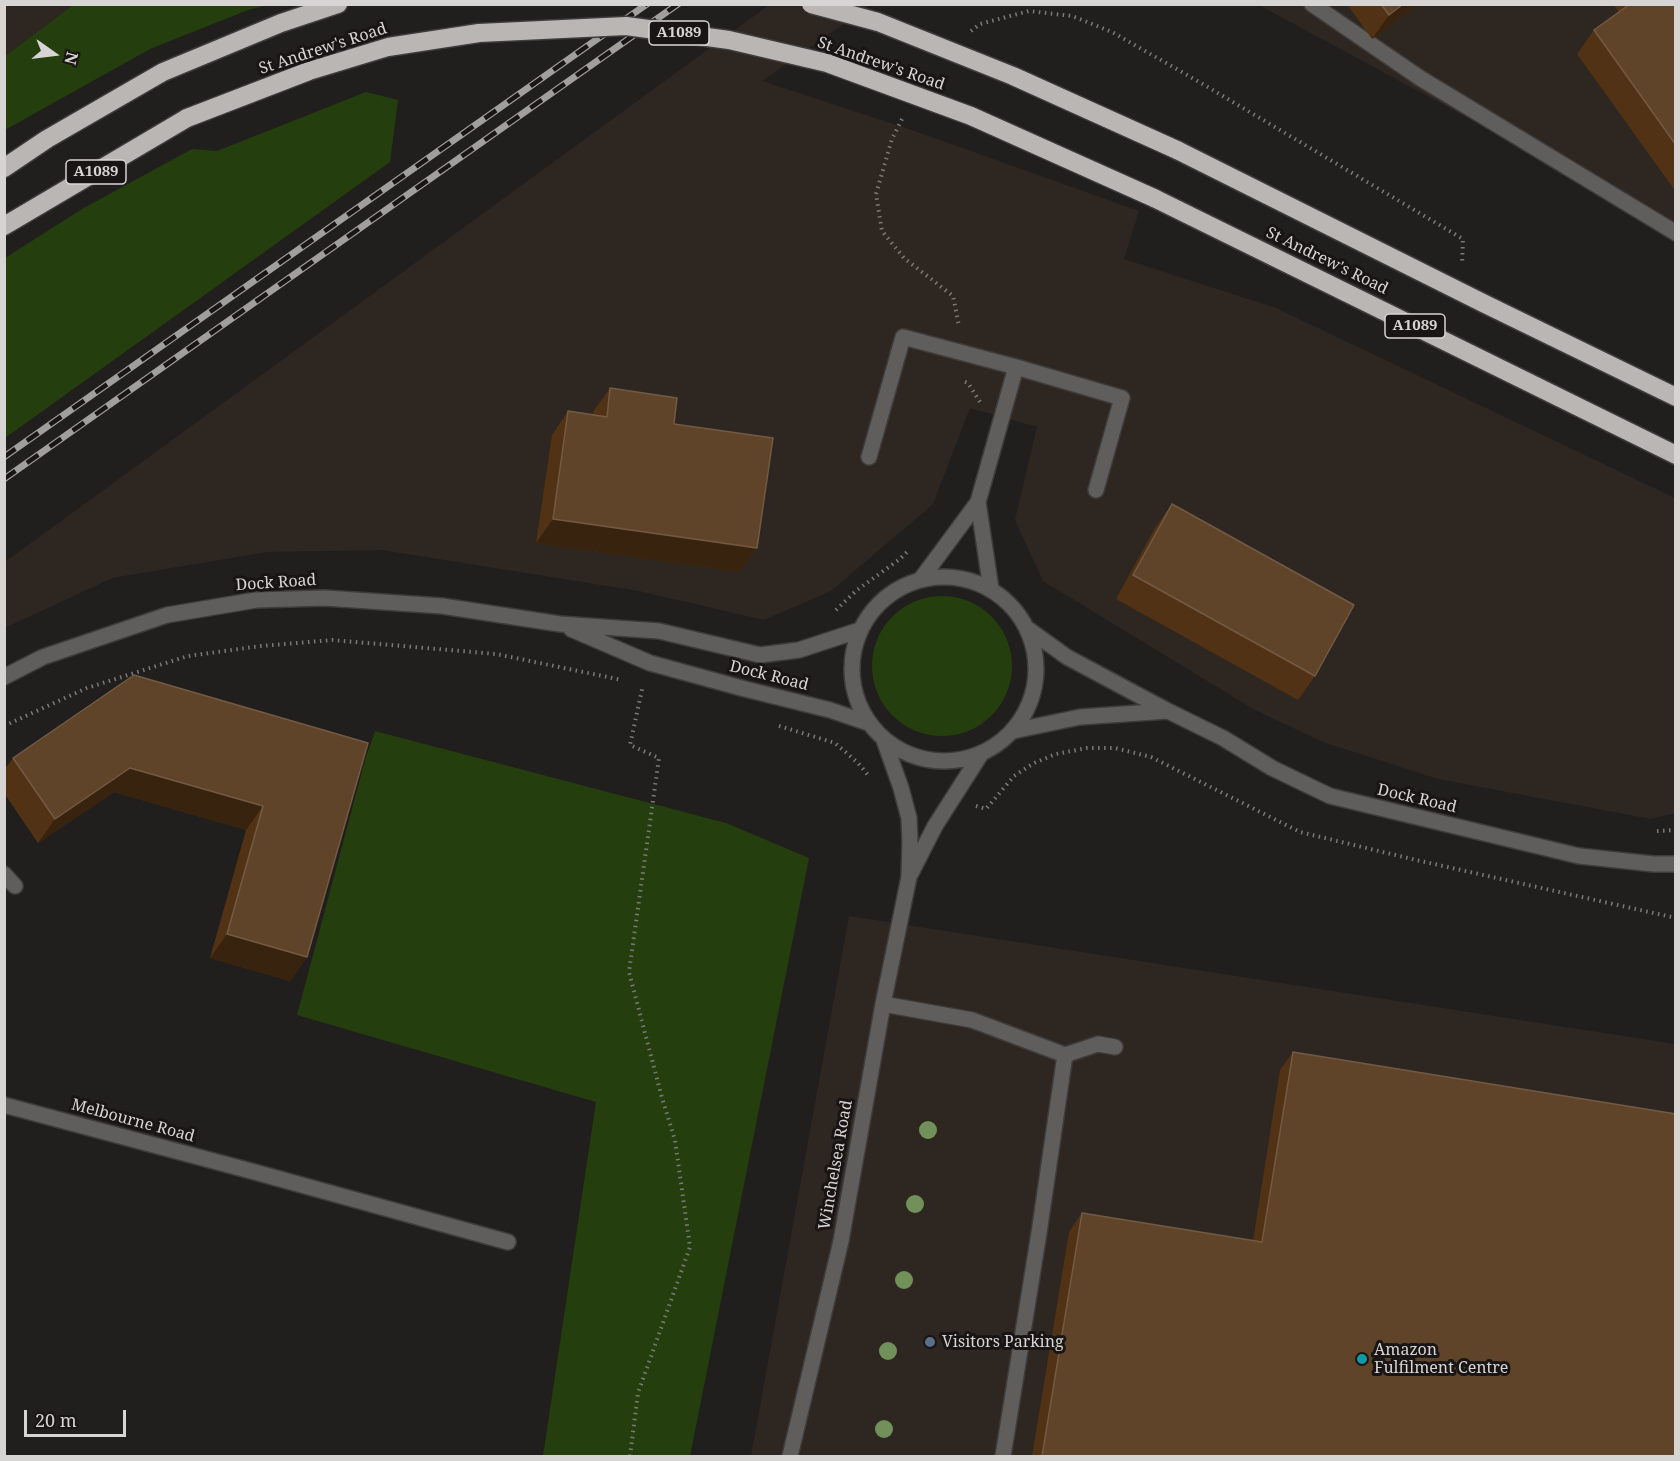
<!DOCTYPE html>
<style>
body{margin:0}
#map{position:relative;width:1680px;height:1461px;overflow:hidden;background:#211f1d;font-family:"Noto Serif",serif}
canvas{display:block}
.frame{position:absolute;inset:0;border:6px solid #d7d5d4;pointer-events:none}
.north{position:absolute;left:24px;top:24px;width:60px;height:60px;-webkit-text-stroke:4px #181514;paint-order:stroke;rotate:104deg;font-size:16px;font-weight:700;line-height:24px;text-align:center;color:#d7d5d4}
.north::after{content:'';display:block;margin:auto;width:21px;height:27px;background:#d7d5d4;clip-path:polygon(50% 0,100% 100%,50% 72%,0 100%)}
.scale{position:absolute;left:24px;top:1410px;width:102px;height:27px;box-sizing:border-box;border:3px solid #d7d5d4;border-top:0;padding-left:8px;font-size:18px;line-height:21px;white-space:nowrap;color:#d7d5d4;-webkit-text-stroke:4px #181514;paint-order:stroke}
</style>
<div id="map">
<canvas width="1680" height="1461"></canvas>
<div class="frame"></div>
<div class="north">N</div>
<div class="scale">20 m</div>
</div>
<script>
const g = document.querySelector('canvas').getContext('2d');
g.lineJoin = 'round';
function fillPath(path, color) {
  g.fillStyle = color;
  g.fill(path, 'evenodd');
}
function toPath(rows) {
  const path = new Path2D();
  for (const r of rows) {
    if (r.length === 3) {
      path.moveTo(r[0] + r[2], r[1]);
      path.arc(r[0], r[1], r[2], 0, 2 * Math.PI);
      continue;
    }
    path.moveTo(r[0], r[1]);
    for (let i = 2; i < r.length; i += 2) path.lineTo(r[i], r[i + 1]);
  }
  return path;
}
function trace(path, color, width, dash) {
  g.strokeStyle = color;
  g.lineWidth = width;
  g.lineCap = dash ? 'butt' : 'round';
  g.setLineDash(dash || []);
  g.stroke(path);
}
function write(font, color, halo, rows, align = 'center') {
  g.font = font + ' "Noto Serif",serif';
  g.lineWidth = 6;
  g.setLineDash([]);
  g.textBaseline = 'middle';
  g.strokeStyle = halo;
  g.fillStyle = color;
  for (const [text, x, y, turn = 0] of rows) {
    g.save();
    g.translate(x, y);
    g.rotate((+turn || 0) * Math.PI / 180);
    g.textAlign = isNaN(turn) ? turn : align;
    if (halo) g.strokeText(text, 0, 0);
    g.fillText(text, 0, 0);
    g.restore();
  }
}
fillPath(toPath([
 [5,5,73,5,5,56],
 [769,5,871,5,762,81,912,130,1139,211,1124,259,1276,308,1675,498,1675,813,1651,819,1438,779,1323,742,1255,710,1043,581,1015,520,1037,427,970,408,933,504,831,591,764,620,639,591,382,550,267,552,112,578,5,628,5,562],
 [1259,5,1675,5,1675,230],
 [849,916,1675,1044,1675,1456,751,1456]
]), '#2e2621');
fillPath(toPath([
 [73,5,73,4,268,5,248,10,150,49,5,130,5,56],
 [366,92,398,100,390,162,5,438,5,258,82,209,192,149,217,151],
 [942,666,70],
 [375,731,726,823,809,858,690,1456,543,1456,596,1102,297,1015,365,760]
]), '#243e0d');
const minor = toPath([
 [1312,4,1420,78,1676,233],
 [869,457,903,337,1016,367,1122,398,1096,490],
 [978,502,991,589],
 [944,669,92],
 [921,579,978,502,1016,367],
 [571,629,650,663,745,689,830,710,868,723],
 [1028,629,1067,657,1168,711,1223,738,1272,768,1330,796,1579,856,1654,864,1676,864],
 [4,677,43,657,167,615,256,600,325,598,442,606,560,624,659,631,760,655,799,650,860,630],
 [1013,731,1080,717,1168,711],
 [911,873,935,826,981,754],
 [4,874,15,886],
 [883,1004,972,1020,1065,1055,1039,1233,1003,1456],
 [1065,1055,1098,1044,1115,1047],
 [4,1105,251,1171,508,1242],
 [790,1456,841,1241,883,1004,909,877,910,842,909,818,901,788,884,740]
]);
const highway = toPath([
 [1177,150,1485,304,1676,397],
 [4,168,47,139,163,72,281,23,338,4],
 [1154,198,1676,455],
 [4,226,187,118]
]);
trace(minor, '#3e3c3a', 18);
trace(highway, '#3e3c3a', 21);
trace(toPath([
 [971,31,980,24,1029,11,1072,16,1112,32,1201,83,1463,239,1462,265],
 [902,119,892,139,876,194,882,231,904,258,953,296,959,326],
 [965,382,968,383,980,402],
 [836,610,857,590,900,559,909,550],
 [4,726,87,688,188,656,261,646,332,640,496,654,622,680],
 [779,726,835,743,857,762,869,776],
 [976,806,986,809,1014,776,1034,763,1056,754,1087,748,1115,748,1151,757,1300,832,1416,860,1676,918],
 [1657,831,1676,830],
 [630,1456,638,1393,690,1247,675,1140,662,1098,629,972,659,758,630,745,643,685]
]), '#7c7a78', 4, [1.5, 4.5]);
trace(minor, '#5f5e5d', 15);
trace(highway, '#bab6b4', 18);
const rail = toPath([
 [4,457,647,4],
 [4,479,678,4]
]);
trace(rail, '#a19f9e', 7);
trace(rail, '#181514', 4.5, [14]);
const highwayBridge = toPath([
 [811,4,878,22,1013,76,1177,150],
 [187,118,309,71,388,47,479,33,626,26,729,40,827,63,971,116,1154,198]
]);
trace(highwayBridge, '#3e3c3a', 21, []);
trace(highwayBridge, '#bab6b4', 18);
g.fillStyle = '#71905a';
for (const [x, y] of [
 [928,1130],
 [915,1204],
 [904,1280],
 [888,1351],
 [884,1429]
]) {
  g.beginPath();
  g.arc(x, y, 9, 0, 2 * Math.PI);
  g.fill();
}
fillPath(toPath([
 [1347,4,1419,4,1372,39],
 [1613,4,1676,4,1676,192,1577,54,1594,30,1619,12],
 [610,388,674,424,757,548,740,572,536,543,552,435,568,411,593,415,593,412],
 [1172,504,1315,676,1298,700,1116,599,1155,528],
 [368,743,307,957,290,981,210,958,246,830,114,792,38,843,4,793,4,770,13,758],
 [1293,1052,1676,1456,1032,1456,1069,1232,1082,1213,1253,1241,1280,1070]
]), '#523214');
fillPath(toPath([
 [1403,4,1419,4,1372,39,1389,15],
 [553,519,757,548,740,572,536,543],
 [130,768,263,806,246,830,114,792,38,843,55,819],
 [227,934,307,957,290,981,210,958]
]), '#38230f');
const building = toPath([
 [1381,4,1403,4,1389,15,1381,4],
 [1630,4,1676,4,1676,145,1594,30,1630,4],
 [610,388,677,398,674,424,773,438,757,548,553,519,568,411,607,417,610,388],
 [1172,504,1354,605,1315,676,1133,575,1172,504],
 [134,675,368,743,307,957,227,934,263,806,130,768,55,819,13,758,134,675],
 [1293,1052,1676,1114,1676,1456,1042,1456,1082,1213,1262,1242,1293,1052]
]);
fillPath(building, '#604429');
trace(building, '#735a44', 1.5);
for (const [x, y, r, color] of [
 [930,1342,6,"#5c6f8a"],
 [1362,1359,6,"#0f9aa8"]
]) {
  const dot = new Path2D();
  dot.arc(x, y, r, 0, 2 * Math.PI);
  g.fillStyle = color;
  g.fill(dot);
  trace(dot, '#181514', 2);
}
for (const [x, y, w] of [
 [679,33,60],
 [96,172,60],
 [1415,326,60]
]) {
  const box = new Path2D();
  box.roundRect(x - w / 2, y - 12, w, 24, 4.5);
  g.fillStyle = '#181514';
  g.fill(box);
  trace(box, '#d7d5d4', 1.5);
}
write('bold 15px', '#d7d5d4', null, [
 ["A1089",679,33],
 ["A1089",96,172],
 ["A1089",1415,326]
]);
write('16px', '#d7d5d4', '#181514', [
 ["St Andrew's Road",323,49,-18],
 ["St Andrew's Road",881,64,19],
 ["St Andrew's Road",1327,261,26],
 ["Dock Road",276,583,-4],
 ["Dock Road",769,676,14],
 ["Dock Road",1417,799,13],
 ["Melbourne Road",133,1121,15],
 ["Winchelsea Road",836,1165,-80]
]);
write('16px', '#d7d5d4', '#181514', [
 ["Visitors Parking",942,1342],
 ["Amazon",1374,1350],
 ["Fulfilment Centre",1374,1368]
], 'left');
</script>
